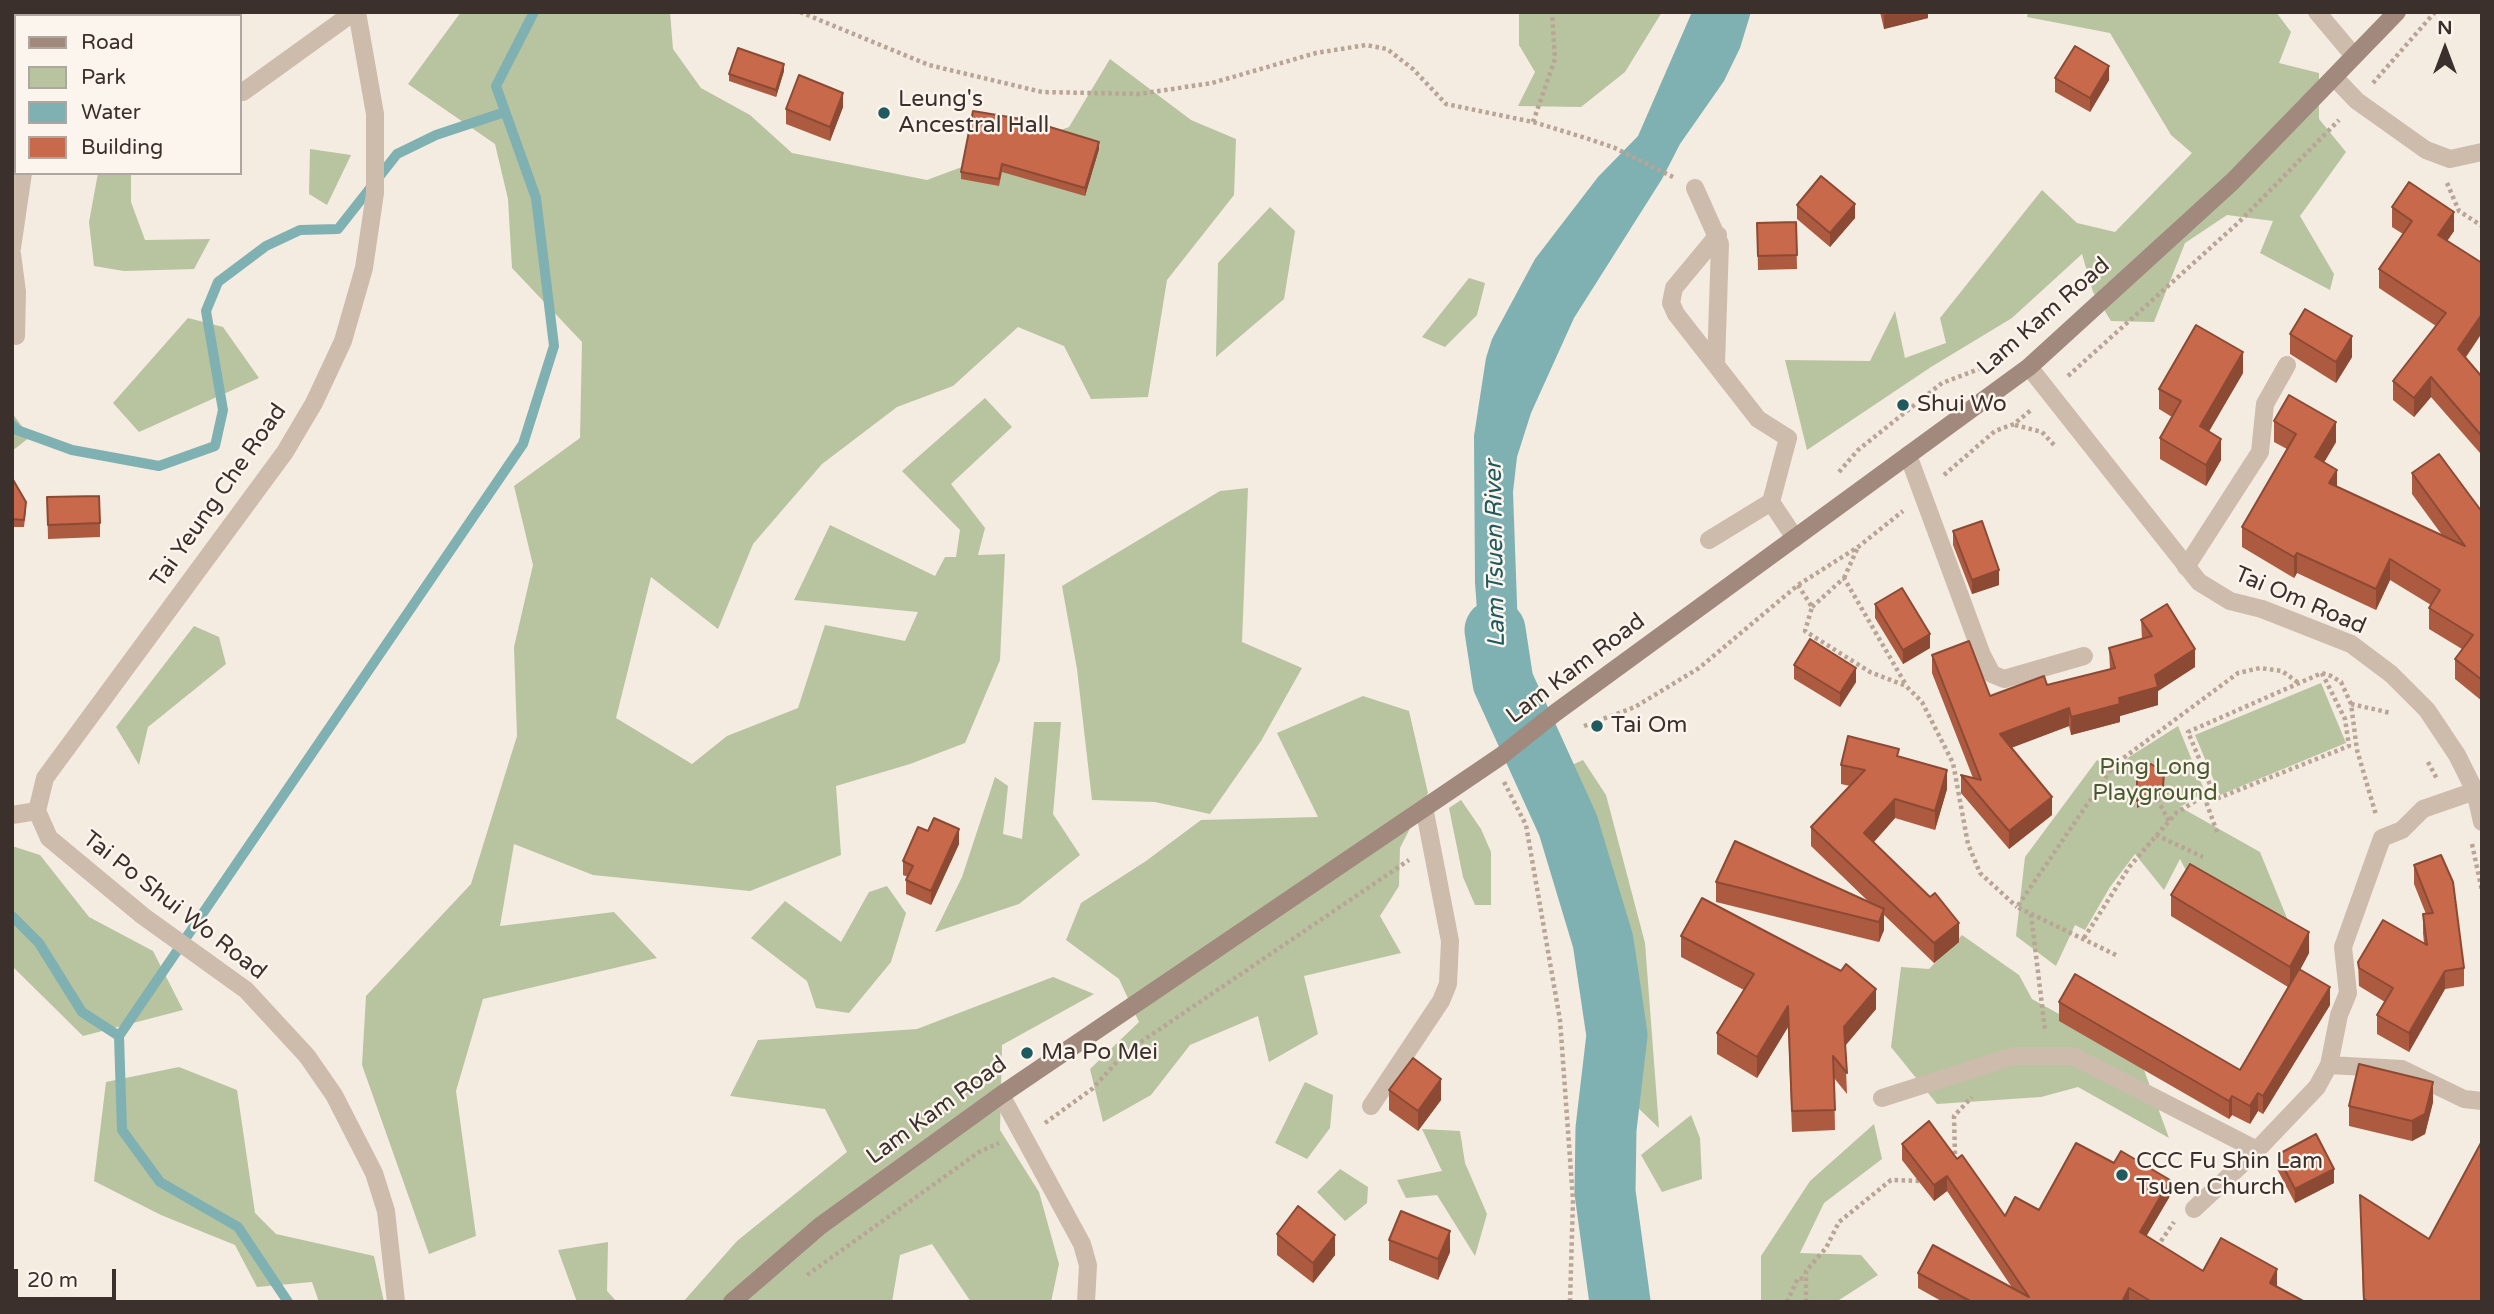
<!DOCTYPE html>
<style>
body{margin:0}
#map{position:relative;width:2494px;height:1314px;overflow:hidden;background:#f4ebe1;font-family:"Varela Round",sans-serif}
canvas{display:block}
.frame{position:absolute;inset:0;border:14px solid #3b302b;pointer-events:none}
.legend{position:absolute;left:14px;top:14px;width:228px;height:161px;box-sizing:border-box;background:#fbf5ee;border:2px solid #aea6a0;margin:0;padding:9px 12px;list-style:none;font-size:21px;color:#3b302b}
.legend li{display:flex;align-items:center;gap:14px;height:35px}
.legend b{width:35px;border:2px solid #aea6a0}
.north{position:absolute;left:2410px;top:14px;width:70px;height:70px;-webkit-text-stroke:5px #fbf5ee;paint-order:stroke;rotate:0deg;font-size:19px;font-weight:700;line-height:28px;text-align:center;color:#3b302b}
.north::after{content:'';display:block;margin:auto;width:24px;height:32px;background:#3b302b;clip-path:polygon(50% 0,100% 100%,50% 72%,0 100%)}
.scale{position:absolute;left:14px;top:1269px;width:102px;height:32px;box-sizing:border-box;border:4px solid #3b302b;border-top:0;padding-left:9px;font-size:21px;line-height:24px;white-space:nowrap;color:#3b302b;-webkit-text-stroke:5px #fbf5ee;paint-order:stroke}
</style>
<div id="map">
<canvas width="2494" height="1314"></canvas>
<div class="frame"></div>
<ul class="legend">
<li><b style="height:9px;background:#a18a7d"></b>Road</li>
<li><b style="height:19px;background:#b8c4a0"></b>Park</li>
<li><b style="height:19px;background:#7fb0b2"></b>Water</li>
<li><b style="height:19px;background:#c8694b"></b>Building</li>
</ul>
<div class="north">N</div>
<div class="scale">20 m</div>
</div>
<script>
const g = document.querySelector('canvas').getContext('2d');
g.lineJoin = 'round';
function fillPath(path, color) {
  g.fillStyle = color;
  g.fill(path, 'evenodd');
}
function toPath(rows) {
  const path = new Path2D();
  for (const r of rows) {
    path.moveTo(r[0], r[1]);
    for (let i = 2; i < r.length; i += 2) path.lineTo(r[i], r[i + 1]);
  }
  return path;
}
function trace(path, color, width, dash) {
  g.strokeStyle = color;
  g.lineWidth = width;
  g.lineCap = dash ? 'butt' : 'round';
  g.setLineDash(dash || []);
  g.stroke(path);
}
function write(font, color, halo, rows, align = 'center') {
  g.font = font + ' "Varela Round",sans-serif';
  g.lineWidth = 5;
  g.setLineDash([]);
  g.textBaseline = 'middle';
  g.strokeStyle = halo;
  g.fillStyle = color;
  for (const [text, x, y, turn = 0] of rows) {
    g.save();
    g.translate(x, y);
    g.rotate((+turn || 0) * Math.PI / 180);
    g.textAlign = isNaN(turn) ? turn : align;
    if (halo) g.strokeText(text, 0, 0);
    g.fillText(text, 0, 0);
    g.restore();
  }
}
fillPath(toPath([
 [461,12,670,12,673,49,701,88,750,115,792,153,927,180,1069,127,1110,59,1191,120,1236,139,1234,195,1167,280,1148,397,1091,399,1064,346,1018,327,953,386,897,407,822,464,753,544,718,629,651,577,616,718,692,764,727,736,798,708,825,625,905,641,918,612,794,600,830,525,935,576,945,557,956,557,960,530,902,471,985,398,1012,427,951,484,985,528,978,555,1005,554,1000,660,965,743,910,764,836,786,841,855,750,891,593,875,514,844,500,926,614,912,657,958,483,999,456,1091,476,1236,429,1254,362,1065,366,996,471,884,517,736,514,647,533,565,514,486,580,438,582,342,512,268,508,199,495,144,408,84],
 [1519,12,1662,12,1625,72,1581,107,1518,106,1535,72,1519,45],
 [2028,12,2276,12,2291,32,2279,63,2319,73,2319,119,2346,152,2300,216,2334,274,2330,290,2260,253,2273,221,2227,215,2185,243,2154,322,2111,321,2093,292,2082,254,2012,318,1931,367,1807,450,1785,360,1870,361,1895,311,1905,358,1946,343,1940,318,2042,190,2077,223,2115,232,2192,153,2171,135,2110,33,2027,17],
 [310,149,351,155,327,205,309,194],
 [98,173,131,173,131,202,145,240,210,239,194,269,124,271,94,266,89,222],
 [1270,207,1295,231,1284,299,1216,357,1218,263],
 [1469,278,1485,283,1477,315,1445,347,1422,337],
 [188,318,223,327,259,378,139,432,113,403],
 [12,413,30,437,12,451],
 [1248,488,1242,642,1302,668,1261,741,1210,814,1155,802,1092,800,1077,669,1062,586,1220,491],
 [194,626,219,637,226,664,148,727,139,765,116,727],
 [2321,683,2346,743,2220,795,2195,735],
 [1363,696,1409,711,1428,793,1400,848,1399,886,1380,916,1401,953,1304,976,1318,1034,1269,1062,1258,1016,1190,1045,1151,1095,1103,1122,1090,1069,1139,1022,1119,979,1066,940,1081,903,1146,861,1201,820,1318,817,1277,733],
 [1034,722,1061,722,1053,814,1080,855,1019,904,935,932,962,877,995,777,1008,786,1003,834,1022,839],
 [2178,726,2205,792,2180,807,2260,852,2289,923,2204,905,2180,859,2164,890,2135,854,2110,887,2085,930,2075,925,2056,966,2016,936,2025,857,2097,760,2116,771,2129,757],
 [1583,760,1606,795,1645,943,1659,1128,1634,1104,1640,1033,1629,1006,1565,768],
 [1461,800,1481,829,1491,852,1491,905,1475,905,1463,877,1449,808],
 [12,846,40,855,89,917,153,951,183,1010,83,1036,12,966],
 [887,886,906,913,891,962,849,1013,816,1008,807,981,751,938,785,901,841,942,869,892],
 [1962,935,2019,975,2032,999,2140,1059,2169,1138,2078,1087,2041,1097,1937,1104,1891,1047,1901,967,1929,969],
 [1053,977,1094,994,1002,1045,1000,1130,1039,1192,1059,1264,1051,1302,971,1302,932,1244,900,1255,892,1302,683,1302,737,1241,847,1152,825,1109,730,1096,758,1040,917,1029],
 [179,1067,237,1090,255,1213,276,1234,374,1256,384,1302,319,1302,312,1282,257,1287,235,1245,161,1215,94,1181,106,1082],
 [1305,1082,1333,1095,1330,1128,1307,1159,1275,1143],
 [1691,1115,1700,1138,1702,1179,1662,1192,1641,1155],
 [1874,1124,1882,1159,1824,1203,1800,1253,1861,1255,1878,1275,1836,1302,1761,1302,1761,1256,1810,1181],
 [1422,1129,1460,1131,1465,1163,1487,1214,1475,1256,1437,1195,1406,1198,1397,1180,1442,1171],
 [1340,1169,1368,1187,1367,1203,1345,1221,1317,1192],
 [608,1242,607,1291,617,1302,577,1302,558,1250]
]), '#b8c4a0');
fillPath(toPath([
 [1692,12,1751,12,1740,48,1724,81,1680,144,1662,179,1574,318,1531,413,1517,457,1513,492,1520,687,1516,709,1507,713,1497,713,1483,692,1475,583,1474,436,1486,358,1492,339,1535,259,1598,177,1638,136]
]), '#7fb0b2');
trace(toPath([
 [12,425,17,430,72,450,159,466,215,446,223,410,206,311,218,282,266,246,300,230,338,229,397,154,436,135,505,112],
 [12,916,39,943,82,1012,119,1036],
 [288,1302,238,1227,160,1182,122,1130,119,1036,523,444,554,346,536,198,496,86,534,12]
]), '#7fb0b2', 10);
trace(toPath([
 [1495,630,1503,682,1568,825,1603,941,1617,1035,1606,1129,1605,1192,1620,1302]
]), '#7fb0b2', 61);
trace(toPath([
 [800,12,929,65,1042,92,1139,94,1212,83,1316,53,1366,45,1387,49,1413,69,1446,104,1533,122,1586,138,1615,148,1673,177],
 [2373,83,2435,12],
 [1533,122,1555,59,1552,12],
 [2447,183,2459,211,2482,226],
 [2068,376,2238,223,2339,120],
 [2015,425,2042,432,2055,446],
 [1839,472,1858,450,1942,383,1979,369],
 [1944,475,1995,431,2014,424,2031,410],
 [1844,578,1858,547],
 [1798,585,1812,607,1805,631,1870,672,1906,686,1922,702,1953,763,1968,844,1980,873,2017,907],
 [1812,607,1844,578,1906,685],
 [2322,673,2345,719,2349,746,2216,799,2188,732,2322,673,2331,676,2341,682,2351,704,2357,750,2376,815],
 [2351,704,2391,713],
 [1584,726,1635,707,1699,668,1798,585,1858,547,1903,511],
 [2428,762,2437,779],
 [1504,782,1526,825,1560,1020,1573,1200,1570,1302],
 [2204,796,2217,832],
 [2156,835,2203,857],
 [2472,844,2482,891],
 [2031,914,2045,1030],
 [2084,938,2130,866,2176,813,2204,796,2201,791,2167,788,2166,794,2157,799,2169,821],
 [2116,955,2017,907,2114,765,2238,673,2260,668,2282,671,2300,684],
 [1045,1123,1092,1089,1126,1052,1409,860],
 [1952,1160,1955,1156,1954,1116,1972,1097],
 [2157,1247,2174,1222],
 [807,1275,979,1152,999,1143],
 [1787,1302,1798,1278,1805,1279],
 [1806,1302,1806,1271,1826,1248,1839,1222,1891,1180,1923,1181]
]), '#b9a596', 4.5, [3.5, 3.5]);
trace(toPath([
 [142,16,145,12],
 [243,92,354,12],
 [1695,188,1720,244,1716,365],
 [1718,235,1674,288,1671,303,1676,314,1758,419,1788,438,1771,502,1795,538],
 [12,248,23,173],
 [12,254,17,292,16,336],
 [1908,455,1982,655,1992,674,2004,679,2084,656],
 [1709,540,1771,502],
 [2186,567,2260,452,2265,404,2287,365],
 [12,815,37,811],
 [1001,1095,1082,1244,1088,1265,1086,1302],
 [1371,1106,1441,1001,1448,984,1450,941,1424,807]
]), '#cdbbac', 18);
trace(toPath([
 [357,12,375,114,375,193,364,268,343,341,314,403,285,452,45,778,37,811,49,838,143,916,246,990,307,1056,334,1095,374,1173,386,1211,396,1302],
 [2317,12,2354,56],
 [2334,77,2357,101,2426,150,2450,159,2482,152],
 [2029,367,2199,582,2230,601,2262,609,2351,644,2391,674,2427,710,2457,755,2475,791,2482,822],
 [2329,1065,2402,1069,2464,1099,2482,1101],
 [1882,1098,2014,1056,2073,1056,2257,1150],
 [2194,1209,2257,1150,2317,1087,2329,1065,2339,1015,2348,993,2343,947,2382,838,2402,830,2423,809,2475,791]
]), '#cdbbac', 18);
trace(toPath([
 [732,1302,820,1226,1001,1095,1501,756,1555,713,2029,367,2233,181,2397,12]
]), '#a18a7d', 18);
fillPath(toPath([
 [1880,12,1928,12,1928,18,1884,29],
 [784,71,776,97,729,81,729,74],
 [2055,78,2109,80,2090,112,2055,92],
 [843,107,830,141,786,124,786,109],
 [973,111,1099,149,1085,196,1002,172,999,186,961,179,961,172],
 [1797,205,1855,218,1830,247,1797,219],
 [2392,207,2454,231,2447,241,2466,358,2482,377,2480,453,2431,397,2414,417,2393,400,2393,381,2436,326,2379,288,2379,269,2403,234,2392,227],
 [1796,222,1797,269,1758,270,1757,223],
 [2290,334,2352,357,2336,383,2290,354],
 [2243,373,2209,431,2221,460,2206,486,2160,459,2160,438,2172,417,2159,409,2159,389],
 [2274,421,2336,442,2324,462,2337,487,2442,535,2412,494,2412,473,2482,512,2482,701,2455,679,2455,659,2462,649,2429,629,2429,608,2431,605,2390,580,2376,610,2297,573,2294,578,2242,547,2242,527,2287,449,2274,442],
 [12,478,26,509,24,527,12,527],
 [47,497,100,523,100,537,48,539],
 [1953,531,1999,585,1972,594,1953,545],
 [1875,604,1930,648,1903,664,1875,618],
 [2141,620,2195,667,2158,691,2158,705,2120,716,2120,722,2071,735,2069,726,2011,748,2052,815,2009,849,1961,793,1961,775,1973,778,1932,673,1932,655,1990,696,2047,685,2110,669,2109,648,2142,639],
 [1794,665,1856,682,1840,707,1794,679],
 [1899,756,1947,789,1935,830,1895,818,1873,843,1959,942,1934,963,1884,915,1884,930,1879,942,1716,902,1716,882,1871,904,1811,846,1811,827,1850,786,1841,784,1841,765],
 [959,844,931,905,906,894,906,880,908,877,903,875,903,861],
 [2414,865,2464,968,2464,986,2445,989,2409,1052,2377,1034,2377,1015,2385,1002,2359,986,2358,962,2424,943,2423,933,2423,914,2426,914,2414,884],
 [2171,895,2309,953,2300,970,2330,1005,2263,1114,2258,1111,2250,1124,2232,1115,2229,1119,2059,1021,2059,1002,2240,1070,2288,987,2171,916],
 [1681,936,1876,1009,1845,1046,1847,1094,1834,1078,1835,1130,1792,1132,1788,1027,1757,1078,1717,1054,1717,1033,1744,990,1681,957],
 [1389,1090,1441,1100,1418,1131,1389,1110],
 [2433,1102,2425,1134,2412,1141,2349,1126,2349,1106],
 [1902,1144,1957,1159,2005,1216,2039,1210,2170,1196,2146,1236,2203,1271,2277,1285,2276,1286,2305,1302,1943,1302,1918,1288,1918,1273,2013,1289,1947,1191,1934,1201,1902,1160],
 [2277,1155,2334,1183,2295,1203,2277,1169],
 [2360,1195,2429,1239,2482,1302,2363,1302],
 [1277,1234,1335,1255,1313,1283,1277,1255],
 [1389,1240,1450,1252,1438,1280,1389,1260]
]), '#ac5a40');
fillPath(toPath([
 [1894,12,1928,12,1928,18,1884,29,1884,15],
 [784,64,784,71,776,97,776,90],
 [2109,66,2109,80,2090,112,2090,98],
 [843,93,843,107,830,141,830,127],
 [1099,142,1099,149,1085,196,1085,188],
 [1855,204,1855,218,1830,247,1830,233],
 [2454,212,2454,231,2438,254,2438,235],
 [2482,314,2482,333,2458,369,2458,349],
 [2352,336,2352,357,2336,383,2336,362],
 [2243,352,2243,373,2200,447,2200,426],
 [2431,377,2431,397,2414,417,2414,398],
 [2336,422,2336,442,2315,478,2315,457],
 [2482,432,2482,452,2480,453,2480,434],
 [2221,439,2221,460,2206,486,2206,465],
 [2337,470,2337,490,2329,483],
 [2297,553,2297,573,2294,578,2294,557],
 [2390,559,2390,580,2376,610,2376,589],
 [1999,570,1999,585,1972,594,1972,580],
 [1930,634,1930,648,1903,664,1903,650],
 [2195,649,2195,667,2158,691,2158,705,2120,716,2120,722,2071,735,2071,717,2119,698],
 [1856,668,1856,682,1840,707,1840,693],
 [2069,708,2069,726,2000,752,2000,734],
 [1947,770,1947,789,1935,830,1935,811],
 [2164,772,2163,794,2137,808,2137,801],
 [2052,797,2052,815,2009,849,2009,831],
 [1895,799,1895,818,1864,853,1864,833],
 [959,829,959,844,931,905,931,891],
 [1884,909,1884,930,1879,942,1879,922],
 [1959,923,1959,942,1934,963,1934,943],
 [2309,932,2309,953,2290,988,2290,967],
 [2445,971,2445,989,2409,1052,2409,1033],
 [2330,987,2330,1005,2263,1114,2263,1096],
 [1876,989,1876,1009,1844,1047,1844,1027],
 [1788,1006,1788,1027,1757,1078,1757,1057],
 [1441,1079,1441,1100,1418,1131,1418,1111],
 [2433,1082,2433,1102,2425,1134,2412,1141,2412,1121],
 [2258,1093,2258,1111,2250,1124,2250,1106],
 [2232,1096,2232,1115,2229,1119,2229,1101],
 [2334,1169,2334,1183,2295,1203,2295,1189],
 [1947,1176,1947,1191,1934,1201,1934,1185],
 [2170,1180,2170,1196,2140,1247,2140,1232],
 [1450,1231,1450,1252,1438,1280,1438,1259],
 [1335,1235,1335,1255,1313,1283,1313,1263],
 [2277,1269,2277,1285,2270,1299,2270,1283],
 [2129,1288,2129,1302,2122,1302]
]), '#8c4a34');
const building = toPath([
 [2075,46,2109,66,2090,98,2055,78,2075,46],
 [738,48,784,64,776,90,729,74,738,48],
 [799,75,843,93,830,127,786,109,799,75],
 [973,111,1027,120,1099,142,1085,188,1002,164,999,179,961,172,973,111],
 [1821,176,1855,204,1830,233,1797,205,1821,176],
 [2409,182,2454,212,2438,235,2482,263,2482,314,2458,349,2482,377,2482,432,2480,434,2431,377,2414,398,2393,381,2446,313,2379,269,2412,221,2392,207,2409,182],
 [1796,222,1797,255,1758,256,1757,223,1796,222],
 [2305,309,2352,336,2336,362,2290,334,2305,309],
 [2196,325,2243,352,2200,426,2221,439,2206,465,2160,438,2181,401,2159,389,2196,325],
 [2289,395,2336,422,2315,457,2337,470,2329,483,2465,546,2412,473,2439,454,2482,512,2482,680,2455,659,2473,635,2429,608,2440,590,2390,559,2376,589,2297,553,2294,557,2242,527,2296,434,2274,421,2289,395],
 [12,478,26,502,24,520,12,519,12,478],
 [99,496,100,523,48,525,47,497,99,496],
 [1982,521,1999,570,1972,580,1953,531,1982,521],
 [1902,588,1930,634,1903,650,1875,604,1902,588],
 [2167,604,2195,649,2155,675,2158,687,2119,698,2120,704,2071,717,2069,708,2000,734,2052,797,2009,831,1961,775,1981,780,1932,655,1969,641,1990,696,2044,676,2047,685,2115,668,2109,648,2152,636,2141,620,2167,604],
 [1810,639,1856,668,1840,693,1794,665,1810,639],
 [1848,736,1899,749,1897,756,1947,770,1935,811,1895,799,1864,833,1930,897,1935,893,1959,923,1934,943,1811,827,1865,770,1841,765,1848,736],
 [2151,764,2164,772,2163,787,2137,801,2137,771,2151,764],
 [934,818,959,829,931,891,906,880,913,866,903,861,918,827,928,831,934,818],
 [1735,841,1884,909,1879,922,1716,882,1735,841],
 [2441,855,2453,882,2464,968,2445,971,2409,1033,2377,1015,2393,988,2359,968,2358,962,2383,920,2427,945,2423,914,2433,913,2414,865,2441,855],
 [2190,864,2309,932,2290,967,2171,895,2190,864],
 [1702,898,1841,971,1846,964,1876,989,1844,1027,1847,1073,1833,1056,1835,1110,1792,1111,1788,1006,1757,1057,1717,1033,1754,974,1681,936,1702,898],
 [2299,969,2330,987,2263,1096,2258,1093,2250,1106,2232,1096,2229,1101,2059,1002,2075,974,2240,1070,2299,969],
 [1413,1058,1441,1079,1418,1111,1389,1090,1413,1058],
 [2359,1064,2433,1082,2425,1114,2412,1121,2349,1106,2359,1064],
 [1929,1121,1957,1159,1962,1155,2005,1216,2015,1197,2039,1210,2076,1143,2114,1163,2121,1151,2170,1180,2140,1232,2203,1271,2221,1238,2277,1269,2270,1283,2305,1302,2152,1302,2129,1288,2122,1302,1972,1302,1918,1273,1933,1245,2029,1297,1947,1176,1934,1185,1902,1144,1929,1121],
 [2316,1134,2334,1169,2295,1189,2277,1155,2316,1134],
 [2482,1141,2482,1302,2369,1302,2364,1299,2360,1195,2429,1239,2482,1141],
 [1298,1206,1335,1235,1313,1263,1277,1234,1298,1206],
 [1401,1211,1450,1231,1438,1259,1389,1240,1401,1211]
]);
fillPath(building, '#c8694b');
trace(building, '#8c4a34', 2);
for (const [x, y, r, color] of [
 [884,113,7,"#1f5a5e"],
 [1903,405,7,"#1f5a5e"],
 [1597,726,7,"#1f5a5e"],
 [1027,1053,7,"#1f5a5e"],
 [2122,1175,7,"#1f5a5e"]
]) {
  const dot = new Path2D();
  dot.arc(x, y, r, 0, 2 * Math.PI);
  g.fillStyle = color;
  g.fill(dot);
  trace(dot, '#fbf5ee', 2.5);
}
write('23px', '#3b302b', '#fbf5ee', [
 ["Leung's",898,100],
 ["Ancestral Hall",898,126],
 ["Shui Wo",1917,405],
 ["Tai Om",1611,726],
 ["Ma Po Mei",1041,1053],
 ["CCC Fu Shin Lam",2136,1162],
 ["Tsuen Church",2136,1188]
], 'left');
write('23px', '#3b302b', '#fbf5ee', [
 ["Lam Kam Road",2044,317,-41],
 ["Tai Yeung Che Road",219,496,-55],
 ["Tai Om Road",2300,601,23],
 ["Lam Kam Road",1576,669,-37],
 ["Tai Po Shui Wo Road",174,906,38],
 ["Lam Kam Road",937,1111,-36]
]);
write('23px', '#4a5a2e', '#fbf5ee', [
 ["Ping Long",2155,768],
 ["Playground",2155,794]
]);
write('italic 24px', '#1f5a5e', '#fbf5ee', [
 ["Lam Tsuen River",1496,554,-91]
]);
</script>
